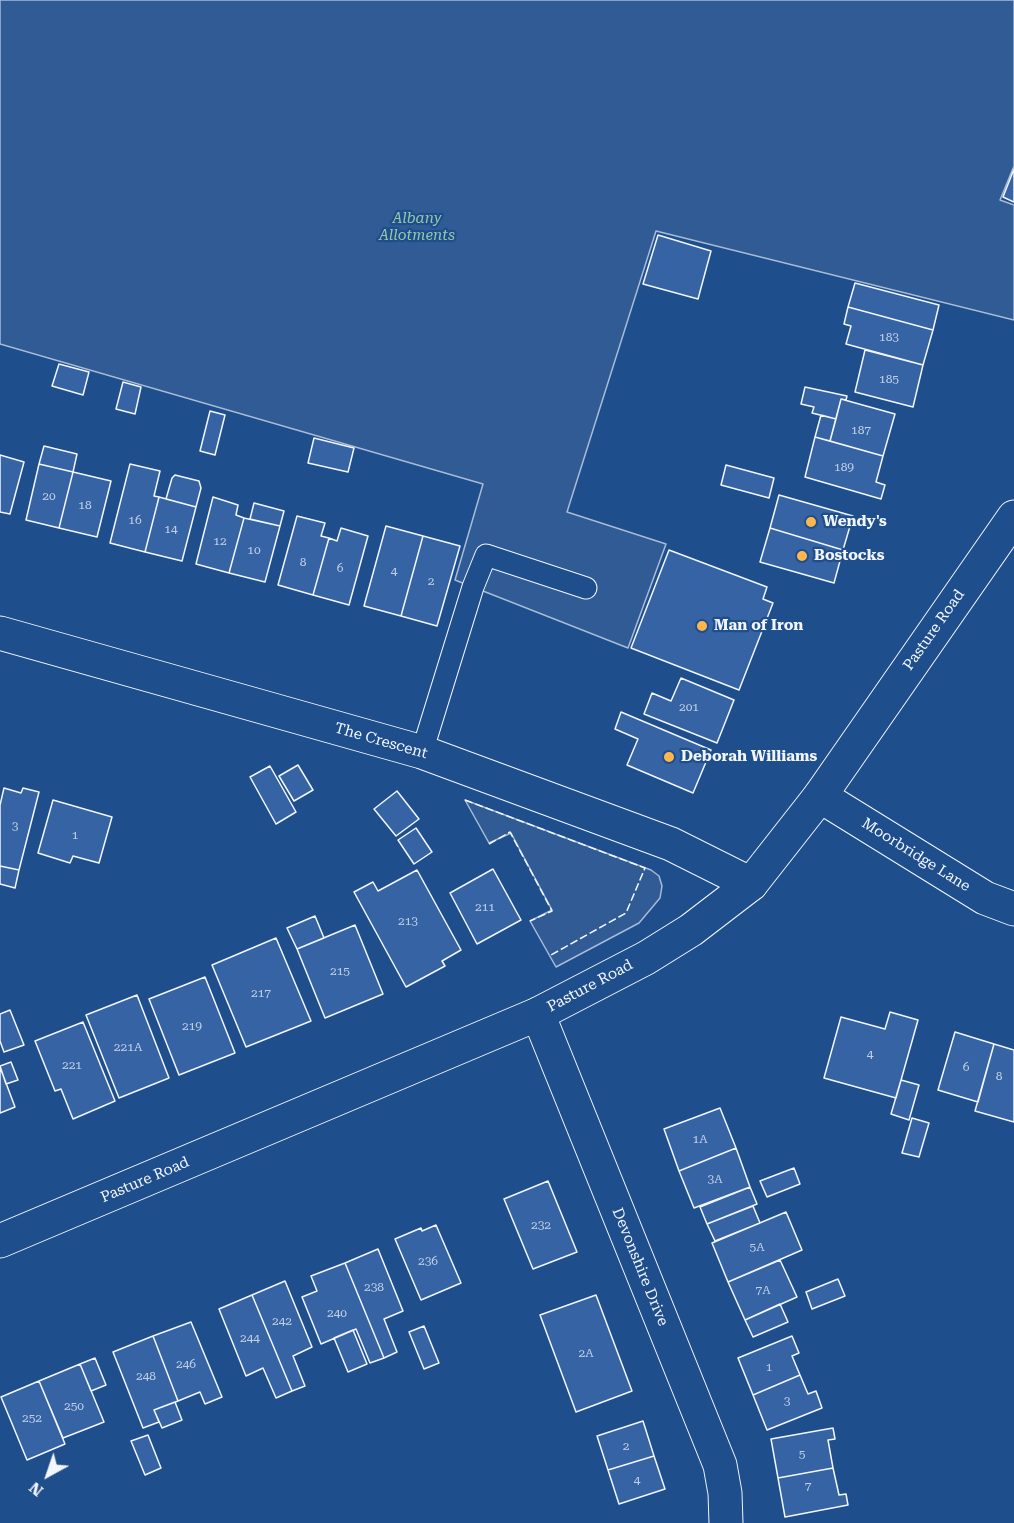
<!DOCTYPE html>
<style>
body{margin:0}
#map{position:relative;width:1014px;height:1523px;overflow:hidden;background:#1f4e8c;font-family:"Roboto Serif",serif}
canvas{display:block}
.north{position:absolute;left:18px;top:1445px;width:60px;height:60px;-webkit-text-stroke:4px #1f4e8c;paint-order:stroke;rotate:220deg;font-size:16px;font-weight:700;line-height:24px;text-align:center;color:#f2f6ff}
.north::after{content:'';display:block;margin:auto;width:21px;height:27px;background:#f2f6ff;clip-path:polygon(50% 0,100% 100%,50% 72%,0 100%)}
</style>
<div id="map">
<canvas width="1014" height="1523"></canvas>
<div class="north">N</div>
</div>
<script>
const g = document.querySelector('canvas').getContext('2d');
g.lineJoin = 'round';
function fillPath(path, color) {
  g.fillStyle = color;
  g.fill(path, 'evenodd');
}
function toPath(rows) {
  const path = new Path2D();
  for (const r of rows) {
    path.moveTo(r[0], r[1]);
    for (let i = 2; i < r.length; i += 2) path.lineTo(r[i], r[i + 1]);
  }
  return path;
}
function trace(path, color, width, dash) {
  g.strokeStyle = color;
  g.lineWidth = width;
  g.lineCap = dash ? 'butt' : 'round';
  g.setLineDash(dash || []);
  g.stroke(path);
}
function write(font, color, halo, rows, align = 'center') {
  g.font = font + ' "Roboto Serif",serif';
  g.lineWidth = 4.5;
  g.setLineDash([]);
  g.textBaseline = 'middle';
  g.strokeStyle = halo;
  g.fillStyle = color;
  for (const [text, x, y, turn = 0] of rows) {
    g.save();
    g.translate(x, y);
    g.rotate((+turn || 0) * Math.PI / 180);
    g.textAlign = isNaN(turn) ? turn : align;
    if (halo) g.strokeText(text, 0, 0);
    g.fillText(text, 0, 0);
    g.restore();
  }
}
const built = toPath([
 [0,0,1014,0,1014,166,1000,200,1014,205,1014,320,656,231,567,512,666,544,628,648,455,580,483,484,0,344,0,0],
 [465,800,651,870,659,876,662,886,660,898,639,923,556,967,530,921,552,910,511,833,489,843,465,800]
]);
fillPath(built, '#305b95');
trace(built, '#a8bbd7', 1.5);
const building = toPath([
 [1014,169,1014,202,1003,197,1014,169],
 [658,235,711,251,698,299,643,284,658,235],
 [855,283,939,305,933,330,848,307,855,283],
 [848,307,933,330,923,365,846,344,851,326,844,324,848,307],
 [865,350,923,365,913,407,855,392,865,350],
 [59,364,89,372,83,395,52,386,59,364],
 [123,382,141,387,135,414,116,409,123,382],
 [805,387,847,396,846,400,841,399,836,419,812,413,814,407,801,404,805,387],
 [841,399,895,414,883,456,830,441,841,399],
 [210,411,225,415,215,455,200,451,210,411],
 [821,415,836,419,830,441,815,437,821,415],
 [815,437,883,456,876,482,885,485,881,499,805,477,815,437],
 [314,438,354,448,348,472,308,463,314,438],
 [44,446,77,454,73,472,39,464,44,446],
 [0,455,24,462,10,514,0,512,0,455],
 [39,464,73,472,59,528,26,520,39,464],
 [130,464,160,471,154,496,159,497,145,552,110,543,130,464],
 [726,465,774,478,769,498,721,485,726,465],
 [73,472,111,481,97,537,59,528,73,472],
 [175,475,199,481,201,488,196,507,166,499,172,478,175,475],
 [779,495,853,516,843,550,770,528,779,495],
 [159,497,196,507,182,561,145,552,159,497],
 [213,497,238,505,236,515,244,518,229,573,196,564,213,497],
 [254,503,284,511,280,526,250,519,254,503],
 [297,516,325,523,321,536,329,538,313,595,278,585,297,516],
 [244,518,280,526,265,582,229,573,244,518],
 [386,526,423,536,401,616,364,606,386,526],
 [341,528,368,536,349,605,313,595,329,538,337,541,341,528],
 [770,528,843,550,834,583,760,562,770,528],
 [423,536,460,546,437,626,401,616,423,536],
 [669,550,767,587,763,599,773,603,739,690,631,648,669,550],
 [681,678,734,700,717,743,644,714,652,693,671,701,681,678],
 [621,712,711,750,693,793,627,765,638,739,615,729,621,712],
 [298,765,313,790,294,801,279,776,298,765],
 [270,766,296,812,276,824,250,777,270,766],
 [4,788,21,793,23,788,39,792,19,870,0,866,0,805,4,788],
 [397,791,419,819,396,836,374,809,397,791],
 [53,800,112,817,99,863,73,856,70,863,38,853,53,800],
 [416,828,432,852,414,864,398,840,416,828],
 [0,866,19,870,15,888,0,884,0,866],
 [493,869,521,920,477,944,450,893,493,869],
 [417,870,461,950,442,961,445,966,406,987,354,892,373,882,378,891,417,870],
 [315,916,324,938,297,949,287,928,315,916],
 [355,925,383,994,325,1018,297,949,355,925],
 [276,938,311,1021,246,1047,212,965,276,938],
 [205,977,235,1053,179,1075,149,999,205,977],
 [137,995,169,1078,119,1098,86,1015,137,995],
 [10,1010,24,1045,4,1052,0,1041,0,1014,10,1010],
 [890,1012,918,1020,896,1098,824,1078,841,1017,885,1029,890,1012],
 [83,1022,115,1101,73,1119,61,1089,55,1091,35,1041,83,1022],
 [955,1032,994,1044,978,1102,938,1090,955,1032],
 [994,1044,1014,1050,1014,1122,975,1111,994,1044],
 [11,1062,18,1080,6,1084,0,1066,11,1062],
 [0,1067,15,1107,0,1113,0,1067],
 [901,1080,919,1085,909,1120,891,1114,901,1080],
 [720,1108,736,1148,679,1171,664,1129,720,1108],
 [912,1118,929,1123,919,1157,902,1153,912,1118],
 [736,1148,750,1187,694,1208,679,1171,736,1148],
 [794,1168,800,1184,767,1197,760,1181,794,1168],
 [548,1181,577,1252,533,1269,504,1199,548,1181],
 [750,1187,757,1204,707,1224,700,1207,750,1187],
 [753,1206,760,1223,715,1241,707,1224,753,1206],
 [786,1212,802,1250,728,1282,712,1243,786,1212],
 [436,1225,461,1283,421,1300,395,1239,421,1228,422,1231,436,1225],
 [378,1249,403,1311,384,1319,397,1352,384,1358,345,1263,378,1249],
 [780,1260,797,1297,745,1320,728,1282,780,1260],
 [345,1263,384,1358,370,1363,356,1329,321,1344,302,1297,317,1291,311,1276,345,1263],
 [838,1279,845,1296,812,1309,806,1292,838,1279],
 [285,1281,312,1347,293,1356,305,1386,292,1391,252,1295,285,1281],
 [252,1295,292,1391,276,1398,263,1368,246,1376,219,1309,252,1295],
 [596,1295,632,1391,576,1412,540,1315,596,1295],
 [780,1304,788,1322,753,1337,745,1320,780,1304],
 [191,1322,222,1397,205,1404,200,1392,178,1401,153,1336,191,1322],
 [424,1326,439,1363,424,1369,409,1332,424,1326],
 [353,1330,367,1364,348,1372,334,1338,353,1330],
 [153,1336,178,1401,154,1410,159,1422,143,1428,113,1352,153,1336],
 [792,1336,799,1353,792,1356,800,1375,753,1395,738,1358,792,1336],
 [95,1358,106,1385,91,1391,80,1364,95,1358],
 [80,1364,104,1422,63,1438,39,1381,80,1364],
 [800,1375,808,1394,816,1391,822,1408,767,1430,753,1395,800,1375],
 [39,1381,65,1444,27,1460,1,1397,39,1381],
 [175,1402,182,1420,162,1428,154,1410,175,1402],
 [643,1421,654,1456,608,1470,597,1436,643,1421],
 [833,1428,835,1439,828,1440,833,1468,778,1478,771,1439,833,1428],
 [148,1435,161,1468,145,1475,131,1441,148,1435],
 [654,1456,665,1489,619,1504,608,1470,654,1456],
 [833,1468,839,1495,846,1494,848,1505,785,1517,778,1478,833,1468]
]);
fillPath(building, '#3563a3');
trace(building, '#f2f6ff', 1.5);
const service = toPath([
 [422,752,473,587,486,555,586,588]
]);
const minor = toPath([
 [0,633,422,752,671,844,751,884],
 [538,1014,720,1465,725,1493,726,1523]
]);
const tertiary = toPath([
 [820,796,985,898,1014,909]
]);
const secondary = toPath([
 [0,1241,538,1014,646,958,691,930,751,884,820,796,1014,517]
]);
trace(service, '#f2f6ff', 23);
trace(minor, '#f2f6ff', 35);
trace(tertiary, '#f2f6ff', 35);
trace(secondary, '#f2f6ff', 35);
trace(service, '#1f4e8c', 21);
trace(minor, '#1f4e8c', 33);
trace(tertiary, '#1f4e8c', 33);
trace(secondary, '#1f4e8c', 33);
trace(toPath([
 [465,800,645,868,626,913,551,955],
 [489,844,510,832,552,911,530,921]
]), '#f2f6ff', 1.5, [8, 3]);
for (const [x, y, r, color] of [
 [811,522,6,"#ffb74d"],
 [802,556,6,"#ffb74d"],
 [702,626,6,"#ffb74d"],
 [669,757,6,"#ffb74d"]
]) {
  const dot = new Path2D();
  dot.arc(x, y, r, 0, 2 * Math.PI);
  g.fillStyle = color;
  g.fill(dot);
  trace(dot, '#1f4e8c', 2);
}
write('12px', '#c3d1e8', null, [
 ["183",889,337],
 ["185",889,379],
 ["187",861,430],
 ["189",844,467],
 ["20",49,496],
 ["18",85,505],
 ["16",135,520],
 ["14",171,529],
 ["12",220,541],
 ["10",254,550],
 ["8",303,562],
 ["6",340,568],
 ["4",394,571],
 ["2",431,581],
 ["201",689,707],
 ["3",15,826],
 ["1",75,835],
 ["211",485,907],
 ["213",408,921],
 ["215",340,971],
 ["217",261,993],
 ["219",192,1026],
 ["221A",128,1047],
 ["4",870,1054],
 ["221",72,1065],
 ["6",966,1067],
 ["8",999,1076],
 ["1A",700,1139],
 ["3A",715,1179],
 ["232",541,1225],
 ["5A",757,1247],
 ["236",428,1261],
 ["238",374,1287],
 ["7A",763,1290],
 ["240",337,1313],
 ["242",282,1321],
 ["244",250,1338],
 ["2A",586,1353],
 ["246",186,1364],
 ["1",769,1367],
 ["248",146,1376],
 ["3",787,1401],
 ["250",74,1406],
 ["252",32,1418],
 ["2",626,1446],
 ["5",802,1454],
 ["4",637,1480],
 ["7",808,1486]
]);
write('italic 15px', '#97c8a6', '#1f4e8c', [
 ["Albany",417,219],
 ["Allotments",417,236]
]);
write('bold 15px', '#f2f6ff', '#1f4e8c', [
 ["Wendy's",823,522],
 ["Bostocks",814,556],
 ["Man of Iron",714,626],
 ["Deborah Williams",681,757]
], 'left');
write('15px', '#f2f6ff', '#1f4e8c', [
 ["Pasture Road",934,630,-55],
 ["The Crescent",381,741,16],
 ["Moorbridge Lane",916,855,32],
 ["Pasture Road",590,986,-28],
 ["Pasture Road",145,1180,-23],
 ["Devonshire Drive",640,1267,68]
]);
</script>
